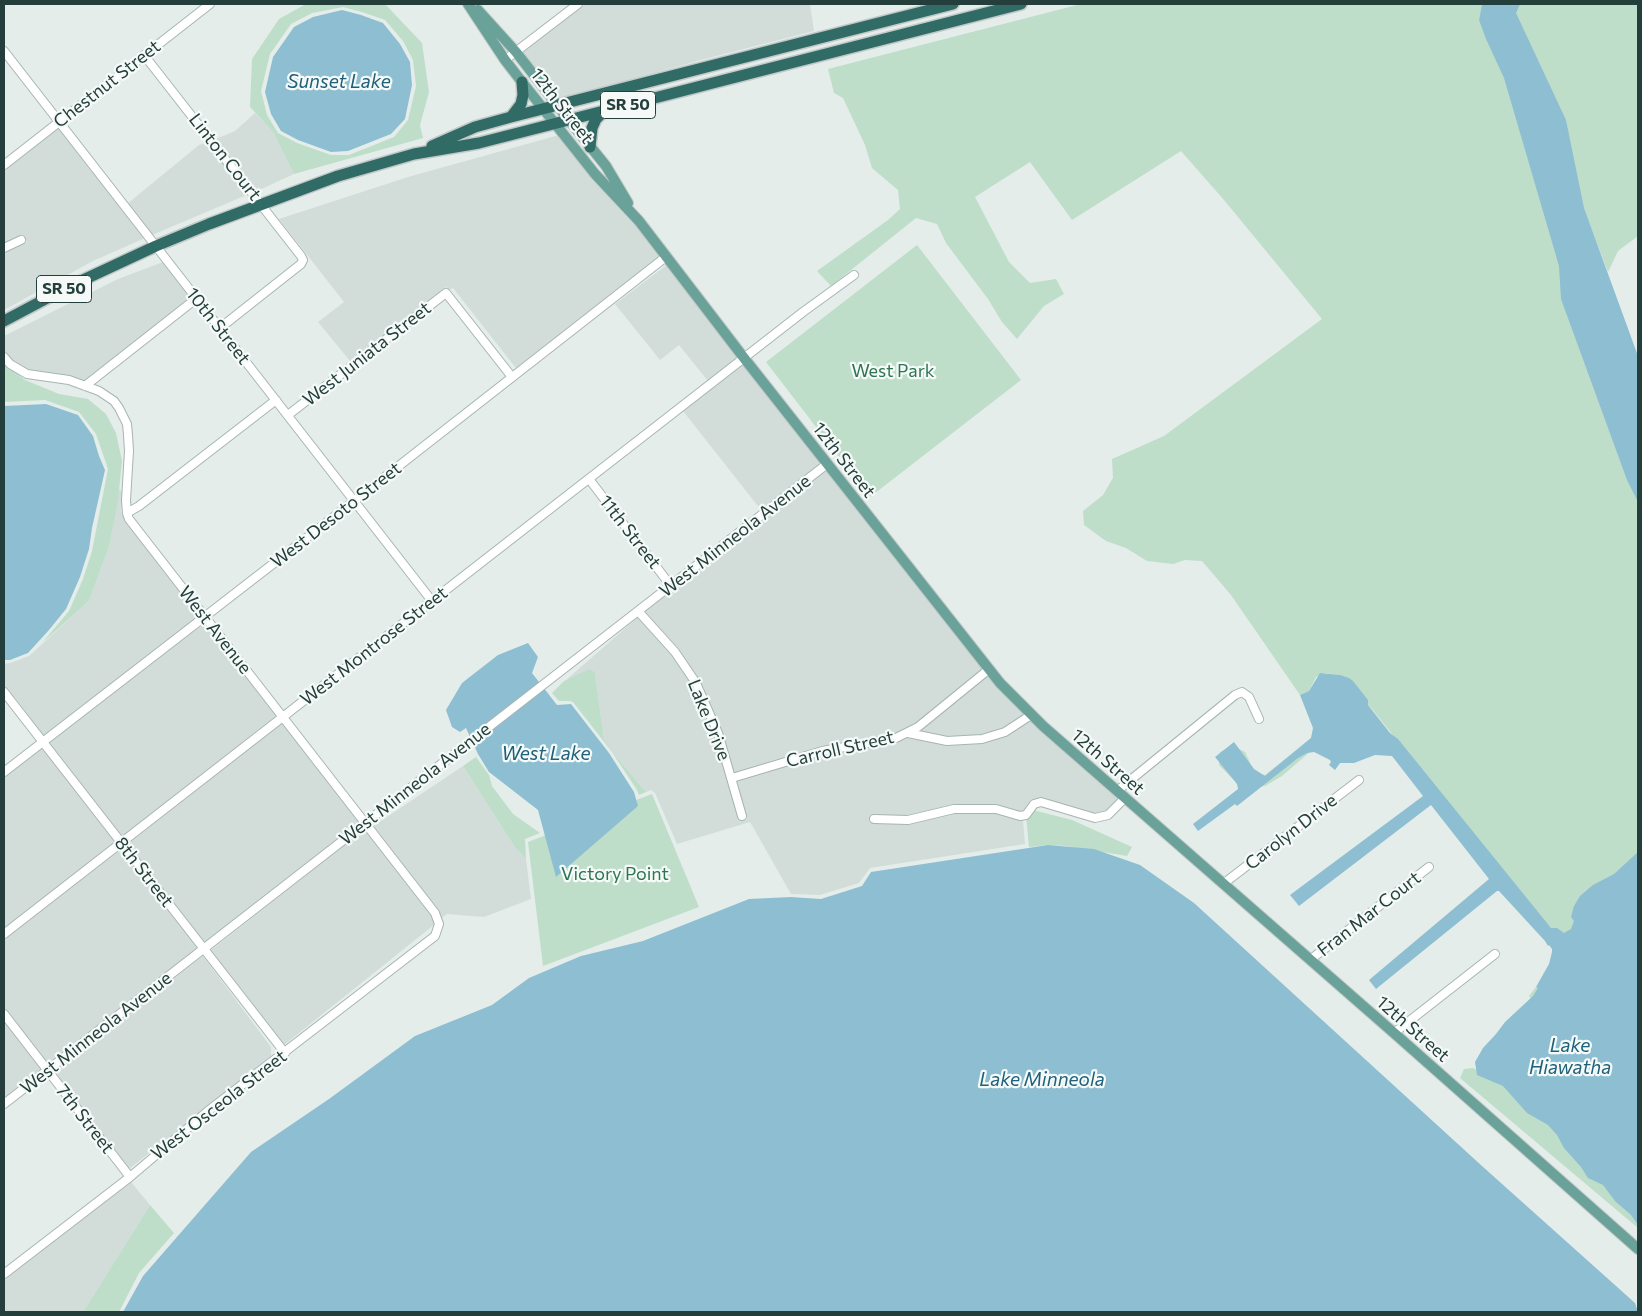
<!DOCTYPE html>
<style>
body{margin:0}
#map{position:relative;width:1642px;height:1316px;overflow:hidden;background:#e4edea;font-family:Commissioner,sans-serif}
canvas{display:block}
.frame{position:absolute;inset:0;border:5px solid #243f3b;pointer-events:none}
</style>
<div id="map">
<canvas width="1642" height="1316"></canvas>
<div class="frame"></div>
</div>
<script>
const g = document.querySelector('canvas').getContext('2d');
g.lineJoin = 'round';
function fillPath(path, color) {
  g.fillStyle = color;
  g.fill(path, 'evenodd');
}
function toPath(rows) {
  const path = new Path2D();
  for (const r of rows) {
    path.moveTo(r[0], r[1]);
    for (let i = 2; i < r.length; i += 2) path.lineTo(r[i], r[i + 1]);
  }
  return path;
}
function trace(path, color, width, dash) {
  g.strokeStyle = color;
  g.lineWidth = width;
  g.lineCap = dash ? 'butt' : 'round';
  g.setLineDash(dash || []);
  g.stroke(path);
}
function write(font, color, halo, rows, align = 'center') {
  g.font = font + ' Commissioner,sans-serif';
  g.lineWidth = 4.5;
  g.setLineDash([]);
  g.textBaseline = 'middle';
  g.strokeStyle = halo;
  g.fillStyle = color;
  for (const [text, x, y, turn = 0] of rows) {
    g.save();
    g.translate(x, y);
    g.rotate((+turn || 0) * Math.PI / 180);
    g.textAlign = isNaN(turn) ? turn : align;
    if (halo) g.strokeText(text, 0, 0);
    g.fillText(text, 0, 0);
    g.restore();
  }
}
fillPath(toPath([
 [585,4,810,4,814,31,701,60,559,100,522,53],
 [255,113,273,132,294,174,257,191,216,139,235,131],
 [58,128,145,238,93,261,4,310,4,253,27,242,22,235,4,243,4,171],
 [559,135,636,223,661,255,516,368,453,288,449,290,446,287,350,361,318,322,344,302,279,219,408,177],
 [208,142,249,194,152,235,127,204,199,145],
 [163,262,191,298,84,381,69,376,28,370,13,361,4,351,4,336,118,279],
 [668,264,738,357,708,381,679,345,660,360,615,304],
 [743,364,821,463,761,510,683,411],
 [826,470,982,669,916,723,894,734,820,746,734,773,722,732,699,681,679,649,644,612],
 [119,489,122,492,121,511,126,521,199,616,43,736,17,700,4,687,4,664,10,663,29,656,89,601,109,547],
 [638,617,672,654,692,684,714,734,739,821,747,819,737,781,823,755,886,745,908,738,947,745,983,743,1007,736,1031,721,1117,797,1117,800,1106,811,1094,814,1040,798,1030,800,1023,811,1019,812,995,804,953,805,907,815,870,815,870,823,908,824,955,813,996,813,1019,820,1023,820,1025,844,870,868,859,883,820,895,791,894,750,822,677,844,655,793,651,790,646,792,614,754,604,739,595,673,566,680],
 [205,623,277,715,122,837,48,743],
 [988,676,1025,714,1003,728,980,735,947,737,919,732],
 [282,723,360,821,204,943,128,844],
 [42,747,116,842,4,928,4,777],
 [463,766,514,846,526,859,531,899,484,917,447,914,442,918,438,910,372,824,375,825],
 [366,828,432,915,435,924,284,1045,210,951],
 [121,849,198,948,47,1064,4,1008,4,940],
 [203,956,271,1047,271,1056,129,1169,53,1071],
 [4,1021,41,1069,4,1098],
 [131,1182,150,1205,83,1312,4,1312,4,1280]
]), '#d2ddda');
fillPath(toPath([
 [306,4,385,4,422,43,429,92,420,125,423,138,294,174,273,132,250,107,252,59,279,19],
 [343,7,362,12,385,20,403,41,413,60,416,86,408,120,394,137,349,155,331,155,297,143,278,133,267,115,261,91,270,54,291,24,312,13],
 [1081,4,1482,4,1479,20,1503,59,1638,458,1638,879,1575,934,1560,935,1539,918,1372,709,1340,675,1324,673,1316,677,1309,691,1300,695,1231,595,1202,561,1185,560,1173,564,1147,561,1126,548,1106,541,1084,525,1083,511,1103,495,1113,478,1112,459,1164,436,1322,319,1224,200,1181,151,1072,220,1030,162,975,197,1009,262,1030,283,1056,279,1064,294,1044,306,1017,339,1002,322,988,299,946,243,937,224,916,218,831,286,817,271,888,220,900,209,898,190,872,168,865,145,843,98,834,93,828,69],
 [1505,4,1638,4,1638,236,1618,251,1608,272],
 [917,245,1021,380,870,497,766,362],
 [4,363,25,380,59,394,88,399,106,414,116,433,122,461,118,501,109,547,89,601,42,643,69,611,83,579,92,551,108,469,96,434,79,412,45,400,4,402],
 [590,669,595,673,604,739,614,754,646,792,639,795,637,790,612,752,573,702,570,701,559,701,552,693,564,681],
 [1311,738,1311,751,1282,776,1265,786,1248,788,1232,778,1219,765,1220,752,1229,748,1237,748,1245,752,1255,773,1265,775],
 [476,757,489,775,492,786,513,814,540,833,525,839,526,859,514,846,463,766],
 [652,794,699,907,543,966,528,842],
 [1029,809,1072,820,1132,847,1127,856,1066,846,1048,845,1029,847,1026,815],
 [1536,987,1543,989,1638,1211,1638,1228,1460,1078,1464,1069,1473,1068,1482,1072,1534,1004,1529,996],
 [150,1205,174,1233,139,1273,119,1312,83,1312]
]), '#bedeca');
fillPath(toPath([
 [1482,4,1520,4,1516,13,1566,120,1584,208,1638,356,1638,502,1627,480,1561,299,1559,266,1504,78,1486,39,1479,20],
 [342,10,361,15,383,23,400,44,410,62,412,85,405,119,391,134,348,151,331,152,298,140,281,131,271,114,265,92,273,57,294,27,313,17],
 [46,404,78,415,93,436,99,456,105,470,92,528,89,549,80,577,66,609,49,630,28,653,10,660,4,660,4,406],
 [528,643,538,657,532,673,557,705,571,704,609,753,634,792,638,806,556,877,538,810,489,772,478,754,466,728,460,732,452,727,446,710,462,683,498,655],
 [1320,673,1340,675,1349,678,1353,681,1368,700,1368,705,1390,733,1398,739,1551,928,1557,928,1564,933,1571,929,1574,921,1571,917,1574,906,1580,896,1593,885,1614,874,1638,852,1638,1225,1631,1215,1615,1201,1603,1185,1588,1178,1581,1167,1564,1148,1557,1135,1548,1125,1527,1113,1503,1086,1477,1075,1475,1062,1483,1048,1496,1034,1505,1022,1533,996,1538,988,1536,987,1549,964,1552,952,1552,949,1549,945,1548,946,1545,941,1499,891,1497,891,1376,989,1369,980,1489,879,1431,805,1299,906,1290,895,1423,796,1392,756,1375,755,1354,763,1340,763,1335,770,1329,765,1331,762,1330,760,1314,752,1307,753,1298,758,1237,806,1235,804,1198,831,1193,824,1238,789,1237,784,1215,757,1234,742,1254,769,1265,776,1311,738,1313,728,1300,695,1309,691],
 [1048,845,1094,849,1140,865,1194,903,1482,1166,1635,1303,1638,1312,123,1312,143,1276,251,1152,329,1099,415,1036,492,1005,529,978,581,956,643,941,749,899,791,897,821,899,862,886,871,872]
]), '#8ebed1');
const minor = toPath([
 [4,51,432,601],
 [144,55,301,256,303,260,301,264,220,328],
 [505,60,578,4],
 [4,165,210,4],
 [4,248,21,240],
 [4,357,10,364,27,374,69,380,99,391,114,401,119,408,127,424,128,435,129,451,126,500,127,513,129,519,435,913,439,924,435,936,208,1111,130,1177,4,1274],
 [85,386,197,298],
 [288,415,446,293,512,377],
 [589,479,671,586],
 [127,513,139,506,276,400],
 [638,611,675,652,696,683,718,733,742,816],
 [4,692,285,1053],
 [908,733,947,741,982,739,1005,732,1031,715],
 [4,772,331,519,667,256],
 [732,778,822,751,896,738,918,727,988,670],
 [1117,791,1235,695,1242,692,1249,697,1259,719],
 [874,819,908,820,954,809,996,809,1020,816,1026,815,1034,804,1041,802,1095,818,1108,815,1125,798],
 [1223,884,1359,780],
 [4,934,803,312,854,275],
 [1310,960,1429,867],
 [4,1014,130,1177],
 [1394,1033,1495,954],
 [4,1104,827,464]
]);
const major = toPath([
 [468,4,505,60,522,82,595,174,639,221,744,358,1000,683,1043,726,1394,1033,1638,1249],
 [478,10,516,52,569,120,606,166,628,203]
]);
const highway = toPath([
 [511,117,521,104,523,95,522,82],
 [432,146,475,127,511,117,953,4],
 [590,147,592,128,596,119,604,111],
 [4,321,68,287,156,246,209,224,338,176,414,154,479,143,1021,4]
]);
trace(minor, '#a7b5b2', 10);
trace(major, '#c2c9c8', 12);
trace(highway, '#c2c9c8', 14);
trace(minor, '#fff', 8);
trace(major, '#6aa29a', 10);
trace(highway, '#306b66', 11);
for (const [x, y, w] of [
 [628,105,55],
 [64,289,55]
]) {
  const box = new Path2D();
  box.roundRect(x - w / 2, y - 13.5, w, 27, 4);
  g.fillStyle = '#f5faf8';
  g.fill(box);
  trace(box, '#243f3b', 1);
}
write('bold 16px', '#243f3b', null, [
 ["SR 50",628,105],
 ["SR 50",64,289]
]);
write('18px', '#243f3b', '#f5faf8', [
 ["Chestnut Street",107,84,-38],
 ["12th Street",562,106,52],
 ["Linton Court",225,157,52],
 ["10th Street",218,326,52],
 ["West Juniata Street",367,354,-38],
 ["12th Street",844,460,52],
 ["West Desoto Street",336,515,-38],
 ["11th Street",630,532,52],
 ["West Minneola Avenue",735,536,-38],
 ["West Avenue",215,630,52],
 ["West Montrose Street",374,646,-38],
 ["Lake Drive",709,720,68],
 ["Carroll Street",840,749,-13],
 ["12th Street",1108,762,41],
 ["West Minneola Avenue",415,784,-38],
 ["Carolyn Drive",1291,832,-38],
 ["8th Street",144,872,52],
 ["Fran Mar Court",1369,914,-38],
 ["12th Street",1413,1029,41],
 ["West Minneola Avenue",96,1033,-38],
 ["West Osceola Street",219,1105,-38],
 ["7th Street",85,1119,52]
]);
write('18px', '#2f7553', '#f5faf8', [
 ["West Park",893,371],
 ["Victory Point",615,874]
]);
write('italic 19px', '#1f607a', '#f5faf8', [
 ["Sunset Lake",339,82],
 ["West Lake",546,754],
 ["Lake",1570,1046],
 ["Hiawatha",1570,1068],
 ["Lake Minneola",1042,1080]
]);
</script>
